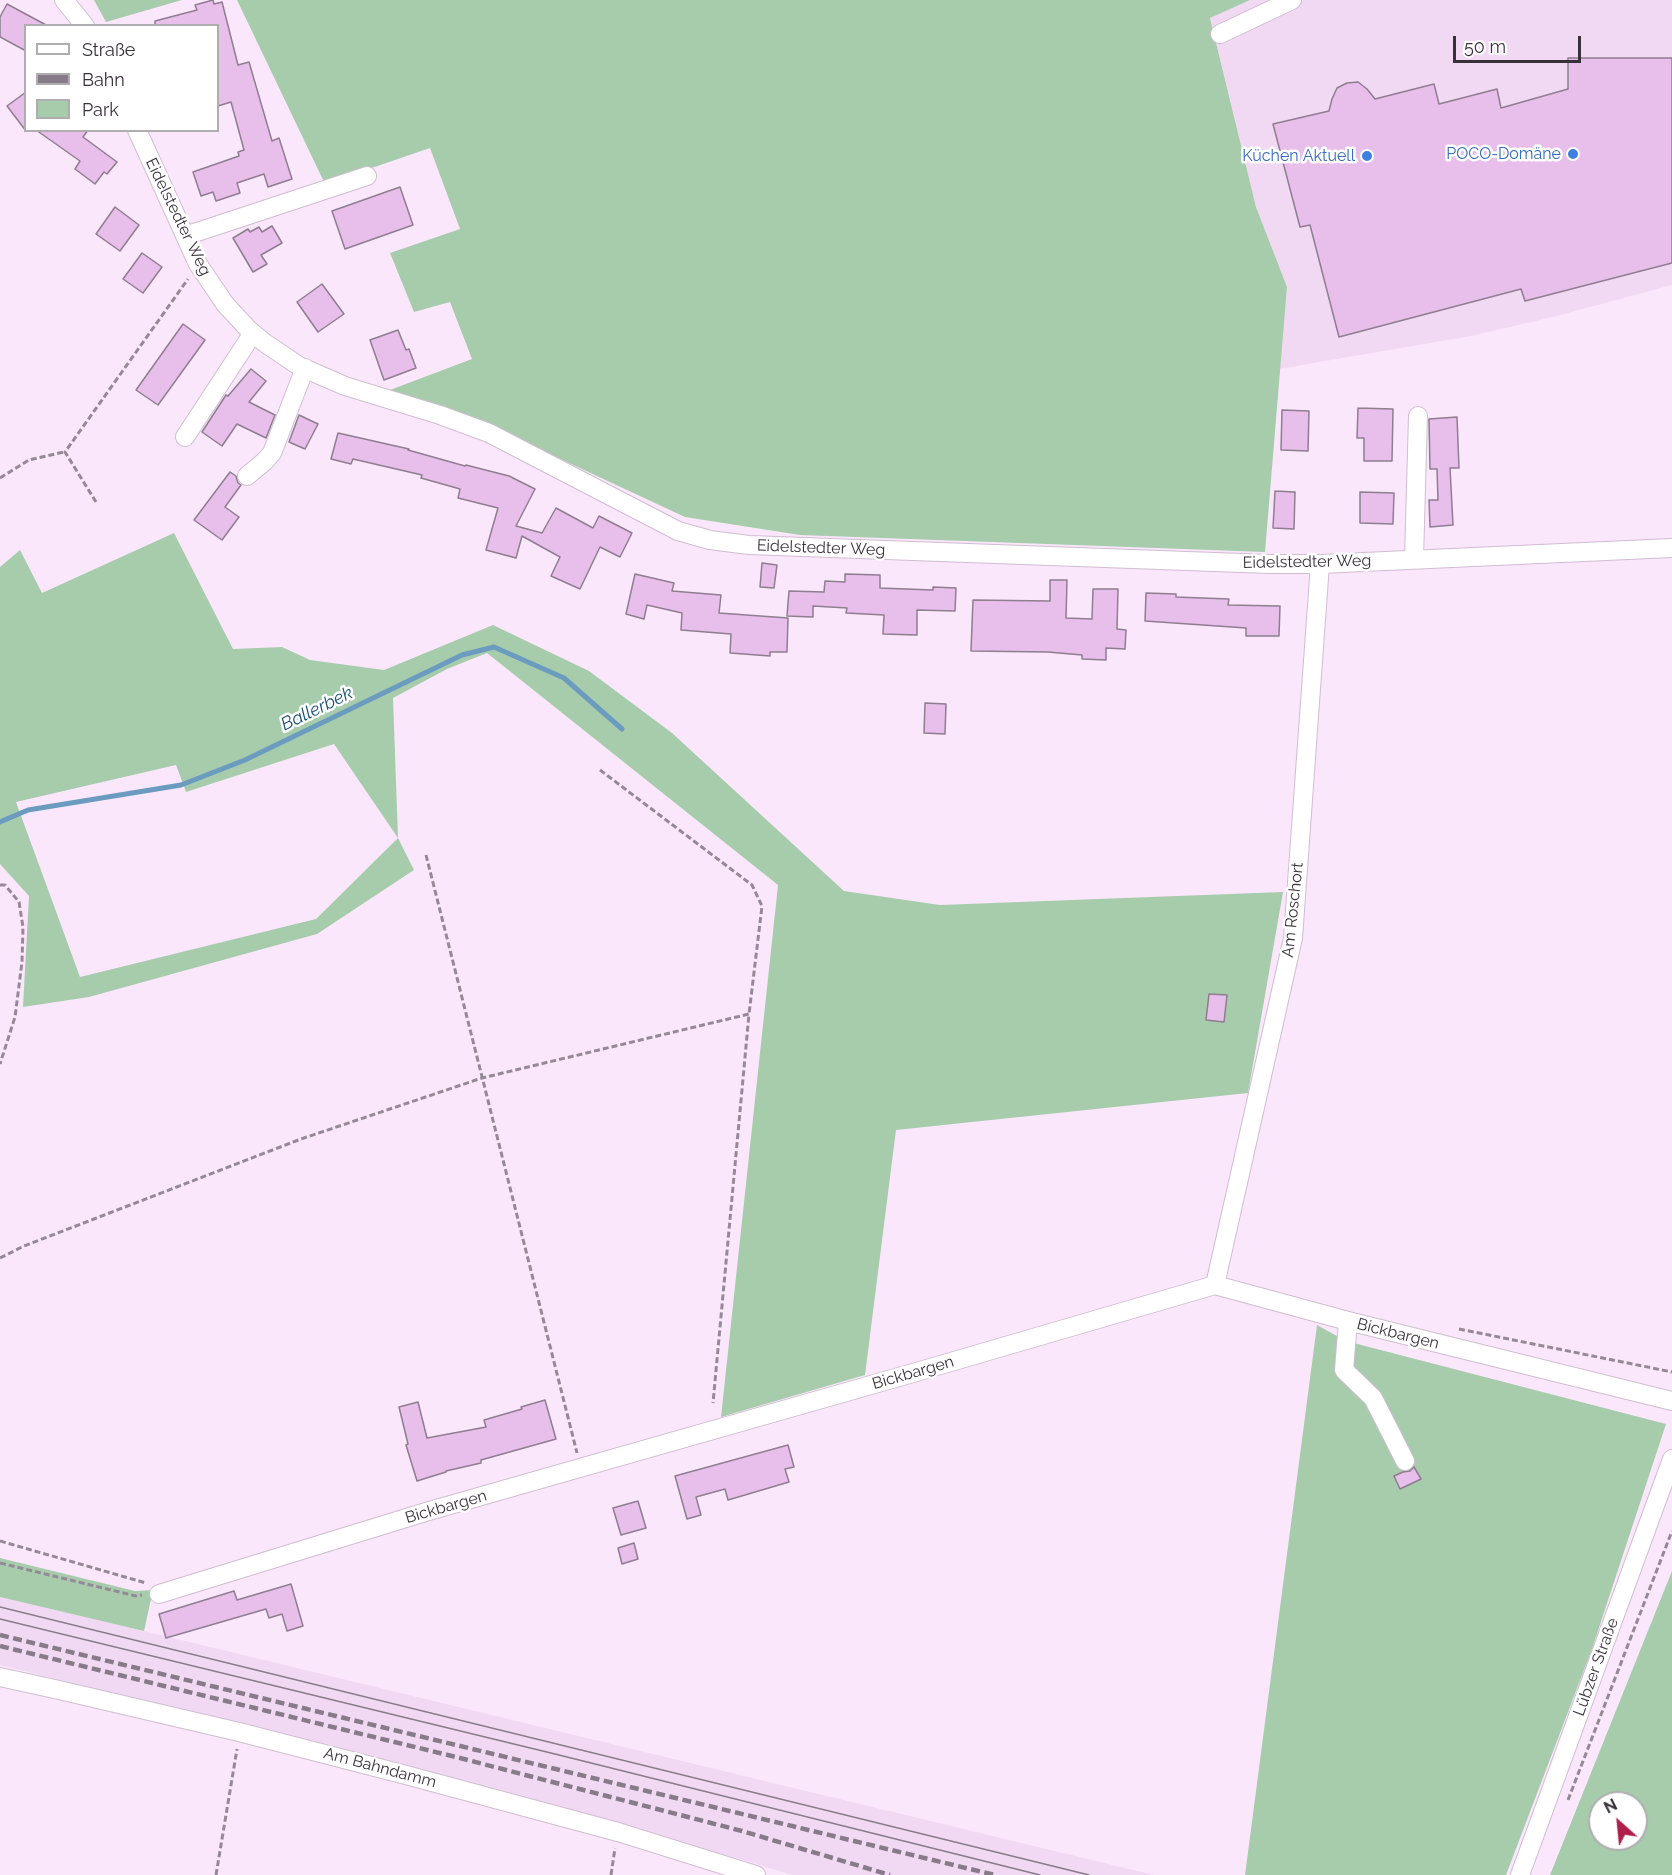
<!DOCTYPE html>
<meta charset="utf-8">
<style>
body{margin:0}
#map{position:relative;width:1672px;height:1875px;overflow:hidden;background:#fbe7fc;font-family:Raleway,sans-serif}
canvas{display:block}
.legend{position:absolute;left:24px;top:24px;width:195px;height:108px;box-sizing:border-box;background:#fff;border:2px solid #afadb0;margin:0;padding:8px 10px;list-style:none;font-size:18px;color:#383139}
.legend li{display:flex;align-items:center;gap:12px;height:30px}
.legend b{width:30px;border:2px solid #afadb0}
.north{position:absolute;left:1588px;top:1791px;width:60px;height:60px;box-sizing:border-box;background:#fff;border:2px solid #afadb0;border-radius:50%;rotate:333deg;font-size:16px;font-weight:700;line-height:24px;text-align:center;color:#383139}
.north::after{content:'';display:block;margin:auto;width:21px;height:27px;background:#b01e4c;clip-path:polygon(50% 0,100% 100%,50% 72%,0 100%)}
.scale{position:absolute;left:1453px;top:36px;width:128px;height:27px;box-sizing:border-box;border:3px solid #383139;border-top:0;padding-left:8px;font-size:18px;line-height:21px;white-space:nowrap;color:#383139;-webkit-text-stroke:4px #fff;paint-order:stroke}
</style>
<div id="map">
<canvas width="1672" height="1875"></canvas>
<ul class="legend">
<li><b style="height:8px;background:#fff"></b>Straße</li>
<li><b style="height:8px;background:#887b89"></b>Bahn</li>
<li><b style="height:16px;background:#a7ccac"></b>Park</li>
</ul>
<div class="north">N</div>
<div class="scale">50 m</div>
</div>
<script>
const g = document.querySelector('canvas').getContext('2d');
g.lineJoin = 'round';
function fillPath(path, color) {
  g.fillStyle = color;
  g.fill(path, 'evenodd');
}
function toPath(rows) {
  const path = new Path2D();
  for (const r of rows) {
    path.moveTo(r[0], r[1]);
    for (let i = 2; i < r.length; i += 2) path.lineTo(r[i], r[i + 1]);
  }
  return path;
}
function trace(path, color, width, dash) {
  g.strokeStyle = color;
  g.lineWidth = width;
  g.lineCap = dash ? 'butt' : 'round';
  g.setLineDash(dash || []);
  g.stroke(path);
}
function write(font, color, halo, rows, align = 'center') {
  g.font = font + ' Raleway,sans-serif';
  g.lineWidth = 5;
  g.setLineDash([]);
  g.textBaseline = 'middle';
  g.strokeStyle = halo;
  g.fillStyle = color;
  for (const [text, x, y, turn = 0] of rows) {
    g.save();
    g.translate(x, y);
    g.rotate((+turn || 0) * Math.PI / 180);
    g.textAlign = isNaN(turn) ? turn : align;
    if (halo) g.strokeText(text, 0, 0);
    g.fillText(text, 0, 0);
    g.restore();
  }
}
fillPath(toPath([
 [1250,0,1672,0,1672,285,1553,317,1471,336,1279,369,1287,287,1256,207,1210,17],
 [0,1597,144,1631,1154,1875,792,1875,747,1861,270,1732,0,1665]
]), '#f1d9f3');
fillPath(toPath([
 [94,0,182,0,106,22],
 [237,0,1250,0,1210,18,1256,207,1287,287,1265,552,800,535,685,517,466,415,390,390,472,359,450,302,414,312,390,253,460,229,430,148,325,184],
 [174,533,233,649,282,647,310,660,384,670,493,625,589,671,672,733,844,891,940,905,1283,892,1248,1093,896,1130,865,1375,721,1417,778,885,487,653,447,669,393,698,398,838,414,870,317,934,89,997,23,1007,29,896,0,864,0,567,20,550,42,593],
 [334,744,398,838,316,919,80,977,16,802,176,765,186,792],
 [1317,1325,1346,1341,1666,1424,1592,1649,1506,1875,1245,1875],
 [0,1558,135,1591,153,1590,144,1631,0,1597],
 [1672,1571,1672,1875,1550,1875],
 [1600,1803,1636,1803,1636,1839,1600,1839]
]), '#a7ccac');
trace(toPath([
 [0,822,28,810,181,785,245,760,462,655,494,647,564,678,622,729]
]), '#6b9cbf', 5);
const building = toPath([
 [213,0,214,4,222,2,238,65,249,62,272,141,279,138,292,179,268,187,264,174,237,183,240,193,216,201,213,192,201,196,193,172,239,156,238,152,244,150,231,102,218,106,218,26,155,26,155,21,197,10,195,5,213,0],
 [7,4,48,26,26,26,26,51,0,37,0,17,7,4],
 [1568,58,1672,58,1672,263,1525,301,1521,289,1339,337,1310,225,1300,227,1273,124,1329,111,1332,99,1337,88,1347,83,1358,82,1367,89,1375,99,1434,84,1439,104,1497,89,1501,108,1568,89,1568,58],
 [26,92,26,131,7,106,26,92],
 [36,130,88,130,83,137,117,162,107,174,104,172,95,184,75,169,80,161,36,130],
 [400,187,413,225,345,249,332,211,400,187],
 [115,207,139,225,120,251,96,234,115,207],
 [272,226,282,243,261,255,267,264,253,272,233,238,248,229,250,232,259,227,262,232,272,226],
 [142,253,162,267,143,293,123,279,142,253],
 [322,284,344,314,318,332,297,302,322,284],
 [183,324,205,340,158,405,136,390,183,324],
 [398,330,406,350,409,349,416,368,384,380,370,340,398,330],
 [251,369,266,381,249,402,275,415,266,438,237,424,222,446,202,432,226,395,228,396,251,369],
 [1358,408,1393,409,1392,461,1364,461,1364,438,1357,438,1358,408],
 [1282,410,1309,411,1308,451,1281,450,1282,410],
 [299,415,318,424,305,449,289,442,299,415],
 [1457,417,1459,468,1450,468,1453,525,1430,527,1429,500,1438,500,1437,469,1430,469,1429,419,1457,417],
 [338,433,409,449,408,450,465,466,466,465,509,476,535,489,516,526,542,533,556,508,593,528,599,516,632,533,620,557,600,547,580,589,551,576,560,557,522,536,516,558,486,550,498,508,458,498,460,489,421,478,422,475,353,459,351,464,331,459,338,433],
 [230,472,236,476,238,483,241,485,225,507,239,517,222,540,194,520,230,472],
 [1275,491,1295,492,1294,529,1273,528,1275,491],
 [1360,492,1394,493,1393,524,1360,523,1360,492],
 [762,563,777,565,774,588,760,587,762,563],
 [635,574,674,583,672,591,721,595,719,613,788,618,787,652,770,652,770,656,730,653,731,634,681,630,682,613,647,605,644,619,626,614,635,574],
 [845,574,880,575,880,588,933,590,933,587,956,588,955,611,917,610,917,635,883,634,884,615,846,613,847,608,813,606,813,617,787,616,789,591,824,592,825,581,845,582,845,574],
 [1050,580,1067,580,1066,618,1092,619,1093,589,1118,589,1117,629,1126,630,1125,649,1106,648,1106,660,1082,659,1082,655,1048,652,971,651,973,600,1050,601,1050,580],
 [1146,593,1176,594,1176,597,1229,599,1228,605,1280,606,1279,636,1246,636,1246,628,1145,621,1146,593],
 [925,703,946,704,945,734,924,733,925,703],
 [1209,994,1227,995,1224,1022,1206,1020,1209,994],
 [545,1400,556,1439,481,1460,481,1463,446,1471,446,1472,417,1481,406,1445,408,1444,399,1407,418,1402,427,1438,486,1427,484,1420,522,1409,521,1407,545,1400],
 [788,1445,794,1467,785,1469,789,1482,728,1500,725,1489,696,1497,701,1515,687,1519,675,1476,788,1445],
 [1414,1467,1421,1479,1400,1489,1394,1476,1403,1472,1410,1471,1414,1467],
 [638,1501,646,1528,621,1535,613,1508,638,1501],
 [634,1543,638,1559,622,1564,618,1548,634,1543],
 [291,1584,303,1626,287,1631,282,1614,269,1618,266,1609,166,1638,159,1614,234,1591,237,1600,291,1584]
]);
fillPath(building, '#e7bfea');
trace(building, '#8f7d90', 1.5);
const minor = toPath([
 [64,0,85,26],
 [1220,34,1292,0],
 [137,130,198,264,225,304,249,330,265,343,299,366,345,386,440,415,489,433,678,531,710,540,749,545,1269,564,1320,564,1672,548],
 [185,236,367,176],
 [185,437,253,333],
 [247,476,265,461,272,453,305,368],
 [1414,559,1418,416],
 [1215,1285,1293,938,1320,564],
 [1348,1321,1344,1370,1373,1398,1405,1461],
 [159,1594,429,1511,913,1373,1215,1285,1348,1321,1672,1401],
 [0,1677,59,1690,239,1732,406,1775,618,1832,756,1875],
 [1520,1875,1672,1459]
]);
trace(minor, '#d0bdd1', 20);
trace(toPath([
 [0,478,29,460,64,452],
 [96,502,65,452,188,279],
 [600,770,752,885,762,906,749,1014],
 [426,855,577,1453],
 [0,885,5,885,19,902,23,927,22,962,15,1017,0,1064],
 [0,1258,24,1246,301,1139,482,1078,749,1014,713,1403],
 [1459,1329,1672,1372],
 [0,1541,146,1583],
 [0,1563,136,1596,142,1595],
 [1568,1800,1672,1531],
 [216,1875,237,1749],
 [611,1875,615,1848]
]), '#968997', 3, [6, 3]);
trace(minor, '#fff', 18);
trace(toPath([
 [0,1607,1089,1875],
 [0,1619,555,1754,1040,1875]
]), '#887b89', 1.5);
trace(toPath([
 [0,1635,995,1875],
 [0,1646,456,1757,742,1831,890,1875]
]), '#887b89', 4.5, [9, 4.5]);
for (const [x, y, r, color] of [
 [1573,154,6,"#3f7fe0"],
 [1367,156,6,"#3f7fe0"]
]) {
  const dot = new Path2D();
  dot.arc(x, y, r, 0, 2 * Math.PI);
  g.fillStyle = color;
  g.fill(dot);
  trace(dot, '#fff', 2);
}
write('16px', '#366cbe', '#fff', [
 ["POCO-Domäne",1561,154],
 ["Küchen Aktuell",1355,156]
], 'right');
write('16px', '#383139', '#fff', [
 ["Eidelstedter Weg",178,217,64],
 ["Eidelstedter Weg",821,548,2],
 ["Eidelstedter Weg",1307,562,-1],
 ["Am Roschort",1293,910,-84],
 ["Bickbargen",1398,1334,14],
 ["Bickbargen",913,1373,-16],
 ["Bickbargen",446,1507,-16],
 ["Lübzer Straße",1596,1667,-70],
 ["Am Bahndamm",380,1768,15]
]);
write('italic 18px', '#175174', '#fff', [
 ["Ballerbek",317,709,-26]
]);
</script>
